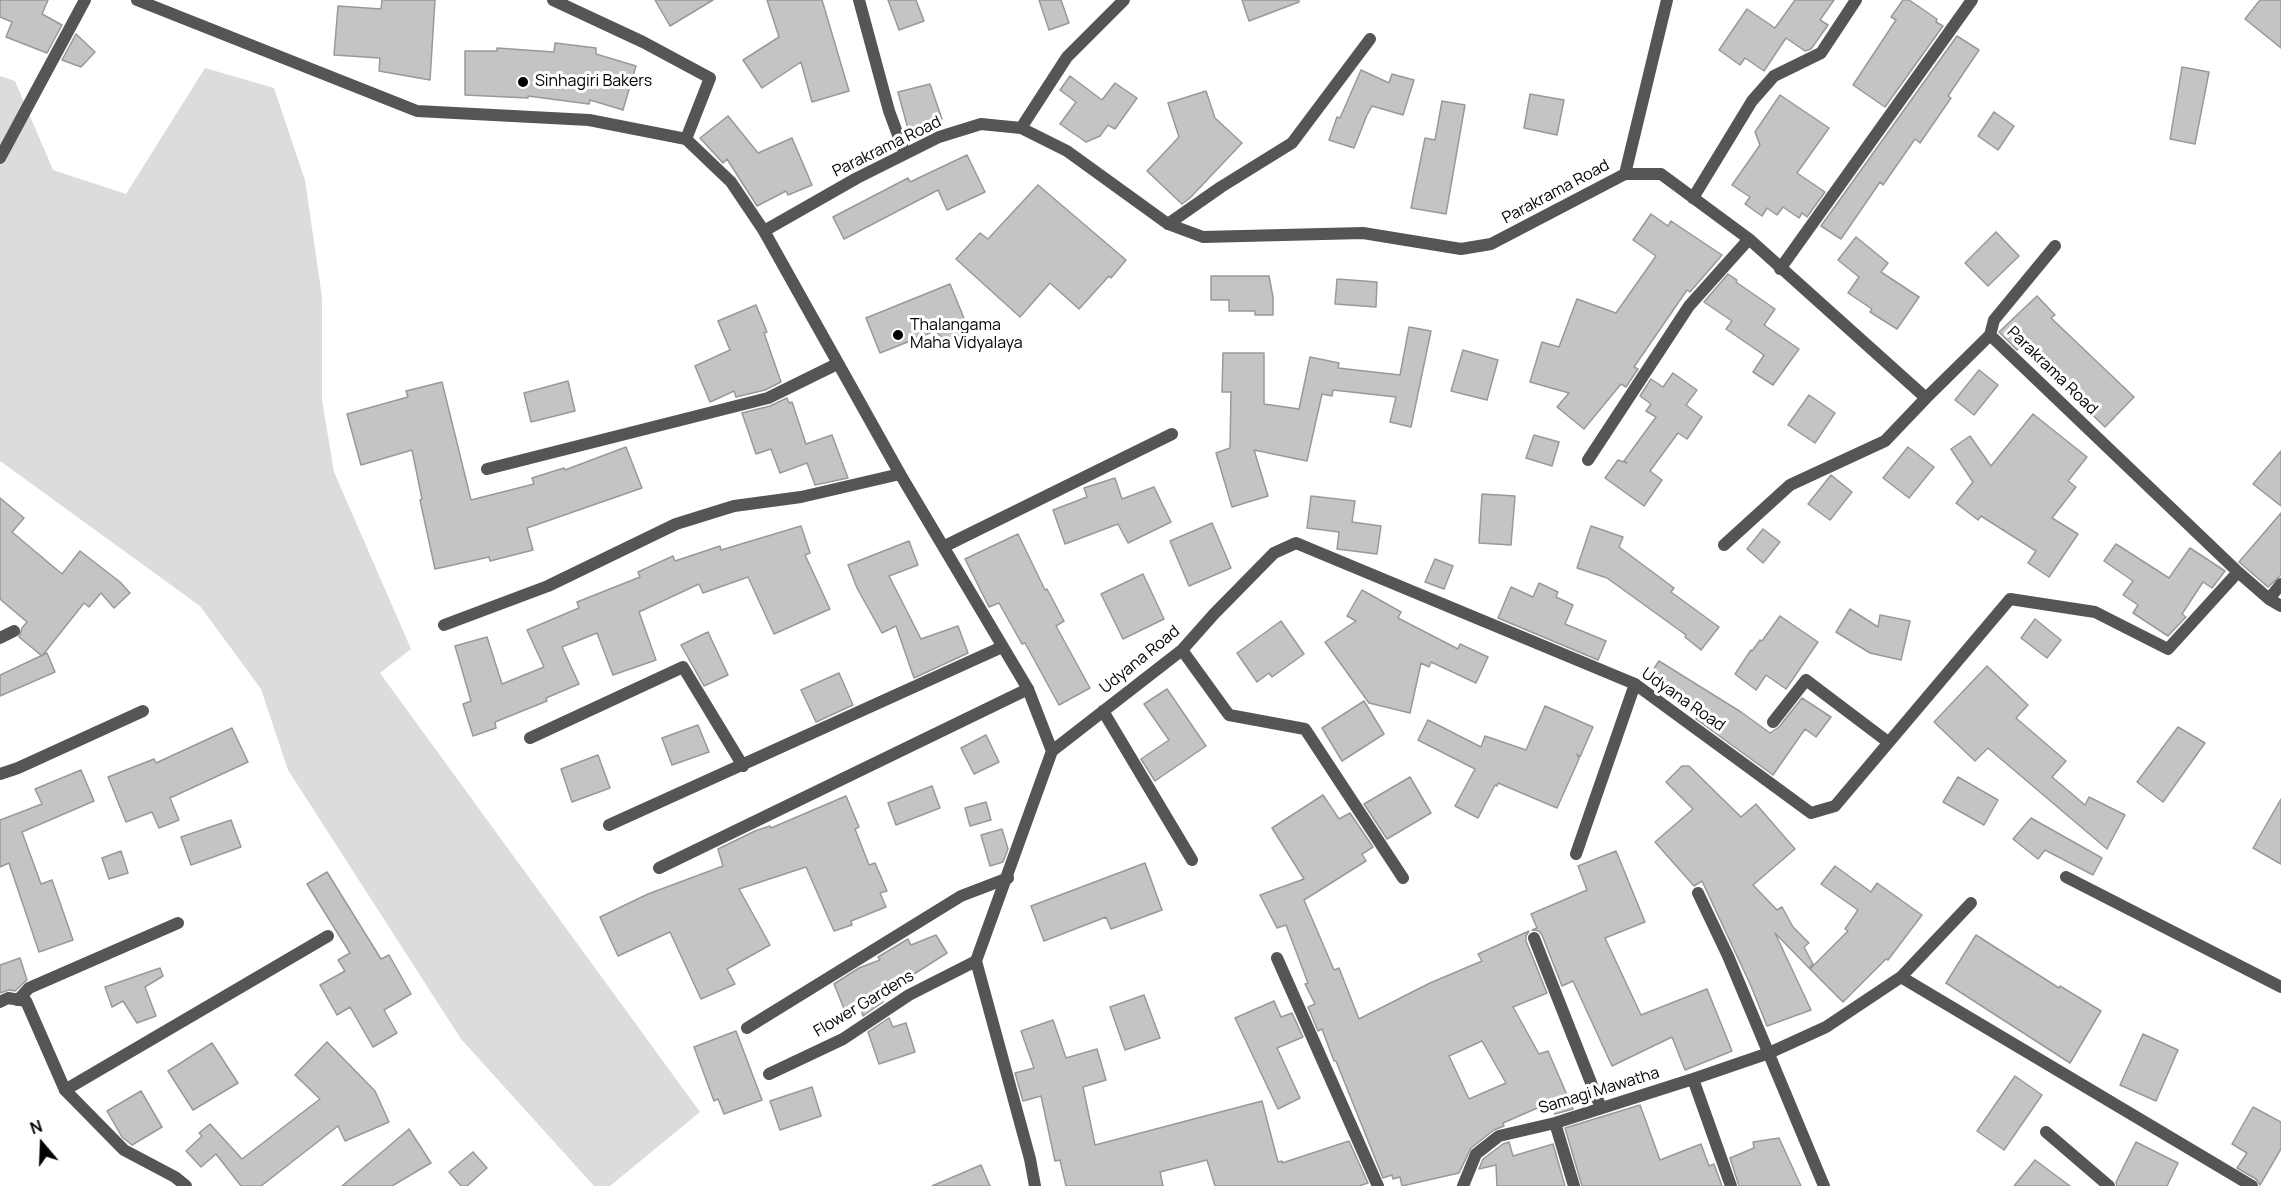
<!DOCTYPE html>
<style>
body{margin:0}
#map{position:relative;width:2281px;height:1186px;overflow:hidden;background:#fff;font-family:Manrope,sans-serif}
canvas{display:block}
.north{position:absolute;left:12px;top:1114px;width:60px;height:60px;-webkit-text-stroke:4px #fff;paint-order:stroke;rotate:341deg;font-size:16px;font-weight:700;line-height:24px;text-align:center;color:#000}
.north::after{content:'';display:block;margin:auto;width:21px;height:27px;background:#000;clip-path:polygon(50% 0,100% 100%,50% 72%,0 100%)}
</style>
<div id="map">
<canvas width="2281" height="1186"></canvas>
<div class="north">N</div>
</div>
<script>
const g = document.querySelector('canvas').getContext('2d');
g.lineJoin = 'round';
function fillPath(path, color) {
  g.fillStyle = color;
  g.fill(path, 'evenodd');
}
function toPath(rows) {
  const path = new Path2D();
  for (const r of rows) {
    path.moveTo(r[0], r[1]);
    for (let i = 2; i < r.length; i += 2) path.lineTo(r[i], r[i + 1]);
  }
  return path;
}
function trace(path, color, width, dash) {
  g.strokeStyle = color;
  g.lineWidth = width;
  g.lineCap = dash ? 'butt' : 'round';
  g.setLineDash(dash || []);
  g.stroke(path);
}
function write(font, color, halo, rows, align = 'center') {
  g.font = font + ' Manrope,sans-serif';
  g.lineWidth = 6;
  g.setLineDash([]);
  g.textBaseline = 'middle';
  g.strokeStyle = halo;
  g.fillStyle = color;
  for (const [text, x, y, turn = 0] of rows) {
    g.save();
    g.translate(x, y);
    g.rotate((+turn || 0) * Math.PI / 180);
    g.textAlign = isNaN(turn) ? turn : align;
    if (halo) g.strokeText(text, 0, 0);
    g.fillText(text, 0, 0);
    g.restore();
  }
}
fillPath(toPath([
 [205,68,274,88,305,180,322,297,322,400,334,472,411,649,380,673,700,1112,610,1186,594,1186,461,1039,288,770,261,689,200,606,0,461,0,76,15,81,53,170,126,194]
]), '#dcdcdc');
const building = toPath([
 [0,0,48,0,42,14,62,25,47,53,6,37,12,22,0,17,0,0],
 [382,0,435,0,430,80,379,71,380,58,334,55,338,6,381,9,382,0],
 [655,0,713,0,670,26,655,0],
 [767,0,822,0,849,91,812,102,801,62,762,88,743,60,779,37,767,0],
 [888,0,916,0,924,21,899,30,888,0],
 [1039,0,1061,0,1069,23,1049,30,1039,0],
 [1242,0,1299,0,1299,2,1249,21,1242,0],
 [1795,0,1834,0,1820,20,1828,25,1811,49,1805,51,1786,38,1764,71,1745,58,1740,65,1719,50,1747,9,1775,28,1795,0],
 [1903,0,1909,0,1937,19,1936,22,1943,26,1885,107,1853,85,1896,20,1891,17,1903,0],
 [2260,0,2281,0,2281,48,2245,19,2260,0],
 [76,34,95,52,81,67,62,60,76,34],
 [1957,36,1979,50,1948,96,1951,98,1920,143,1915,139,1883,185,1880,182,1841,239,1821,226,1957,36],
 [555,43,596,48,596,54,636,66,623,110,590,100,589,104,528,96,528,98,465,95,465,51,497,51,497,48,554,52,555,43],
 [2182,67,2209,72,2195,144,2170,139,2182,67],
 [1361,70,1389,83,1392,74,1414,80,1403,115,1372,106,1367,115,1354,148,1329,140,1337,117,1340,118,1361,70],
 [1070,76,1102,100,1115,83,1137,98,1115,129,1108,125,1100,136,1086,142,1060,124,1076,102,1060,90,1070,76],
 [930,84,942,119,908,129,898,92,930,84],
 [1206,91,1215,118,1242,143,1190,198,1182,204,1147,171,1179,137,1168,103,1206,91],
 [1530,94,1564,100,1557,135,1524,128,1530,94],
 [1780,95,1829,128,1797,173,1825,192,1807,217,1802,213,1799,218,1783,207,1777,215,1767,208,1762,216,1745,204,1750,197,1732,185,1760,145,1755,132,1780,95],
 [1442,101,1465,105,1446,214,1411,208,1425,138,1435,140,1442,101],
 [1994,112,2014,126,1998,150,1978,136,1994,112],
 [728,116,758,153,792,138,812,185,788,195,786,191,757,206,727,159,723,163,700,138,728,116],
 [967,155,985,192,947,210,938,190,844,239,833,217,908,178,910,182,967,155],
 [1038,185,1126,260,1111,278,1109,276,1079,309,1050,283,1020,317,956,259,980,233,988,239,1038,185],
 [1651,214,1668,226,1671,221,1722,255,1690,292,1687,290,1634,367,1638,369,1626,387,1621,384,1584,429,1557,407,1569,393,1530,382,1542,342,1559,347,1577,299,1616,313,1656,256,1633,240,1651,214],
 [1996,232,2019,256,1988,286,1965,263,1996,232],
 [1856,237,1888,263,1881,272,1919,297,1897,329,1870,312,1872,309,1848,293,1859,277,1838,260,1856,237],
 [1728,274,1737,280,1736,282,1775,309,1764,325,1799,349,1773,385,1753,372,1764,355,1726,329,1732,321,1704,302,1728,274],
 [1211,276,1269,276,1273,297,1273,315,1255,315,1255,311,1229,311,1229,300,1211,300,1211,276],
 [1337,279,1377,282,1376,307,1335,304,1337,279],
 [950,284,970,333,947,342,935,331,880,353,866,318,950,284],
 [2037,296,2055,315,2051,318,2134,397,2105,427,2021,346,2017,350,1999,332,2037,296],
 [756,305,767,332,764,333,781,382,765,390,736,397,734,391,710,402,695,366,730,350,718,321,756,305],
 [1409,327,1431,331,1411,427,1390,422,1396,397,1333,390,1332,396,1322,394,1307,461,1254,450,1268,496,1232,507,1216,453,1230,448,1231,392,1222,392,1223,353,1264,353,1264,404,1299,409,1310,357,1339,363,1338,368,1400,375,1409,327],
 [1463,350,1498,360,1487,400,1451,391,1463,350],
 [1979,370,1998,385,1974,415,1955,400,1979,370],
 [1673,373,1697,390,1686,405,1702,417,1687,439,1678,433,1650,471,1662,480,1644,506,1605,478,1618,460,1627,463,1624,461,1656,417,1646,411,1651,404,1640,396,1651,379,1663,387,1673,373],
 [568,381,575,411,531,422,524,393,568,381],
 [442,382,471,500,534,484,532,478,564,468,565,470,626,447,642,488,527,528,533,550,490,561,489,557,435,569,420,500,422,499,412,450,361,465,347,414,408,397,406,391,442,382],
 [1809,395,1835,413,1815,443,1788,425,1809,395],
 [787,398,789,403,792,402,806,444,832,435,848,478,815,485,807,463,780,473,771,449,756,454,742,413,770,406,787,398],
 [2033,414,2087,457,2068,481,2076,487,2052,518,2078,534,2049,577,2028,563,2036,551,1981,516,1978,520,1956,503,1973,482,1951,449,1970,436,1991,466,2033,414],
 [1534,435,1559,442,1552,466,1526,458,1534,435],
 [1908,447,1934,467,1909,498,1883,478,1908,447],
 [2281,451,2281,506,2253,484,2281,451],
 [1831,475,1852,492,1830,520,1808,504,1831,475],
 [1115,478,1122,499,1154,487,1171,522,1128,543,1118,524,1065,544,1053,510,1087,497,1084,488,1115,478],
 [1482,494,1515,496,1511,545,1479,543,1482,494],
 [1311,496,1355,501,1352,522,1381,526,1377,554,1337,549,1339,532,1307,528,1311,496],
 [0,498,24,518,12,532,62,574,80,551,120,582,130,593,114,608,101,593,89,607,84,603,42,656,19,637,22,628,27,622,0,599,0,498],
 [2281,513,2281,575,2268,587,2239,562,2281,513],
 [1212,523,1231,568,1189,586,1170,541,1212,523],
 [801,526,810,553,805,555,830,609,774,634,748,577,703,593,699,584,639,612,656,660,613,675,597,633,562,647,579,684,546,698,547,701,495,722,496,728,473,736,463,704,471,701,455,646,487,637,502,684,544,667,527,630,579,608,577,602,640,577,638,572,673,556,675,561,720,546,721,550,801,526],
 [1591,526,1623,537,1619,547,1674,588,1671,592,1719,627,1701,650,1685,637,1686,635,1607,578,1577,568,1591,526],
 [1763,529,1780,542,1763,563,1747,549,1763,529],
 [1018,534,1045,590,1047,589,1064,621,1056,626,1090,688,1059,705,1025,643,1022,644,999,603,989,607,965,559,1018,534],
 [909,541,918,565,889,576,921,639,958,626,968,653,914,678,896,626,882,633,857,588,848,565,909,541],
 [2116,544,2169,578,2190,548,2225,571,2212,588,2203,582,2182,614,2186,617,2168,636,2133,613,2138,605,2123,595,2133,581,2104,561,2116,544],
 [1435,559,1453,566,1444,589,1425,582,1435,559],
 [1143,574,1164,619,1123,639,1101,594,1143,574],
 [1539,583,1558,592,1556,597,1573,605,1565,624,1606,641,1598,660,1498,618,1511,587,1533,597,1539,583],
 [1362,590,1401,612,1398,618,1458,649,1460,644,1488,657,1476,683,1431,662,1429,667,1421,663,1410,713,1369,703,1325,642,1356,621,1347,616,1362,590],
 [1850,609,1878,627,1880,615,1910,621,1901,660,1870,653,1836,632,1850,609],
 [1780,616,1818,642,1786,689,1766,675,1756,690,1735,674,1751,650,1752,651,1760,640,1762,641,1780,616],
 [2035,619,2061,640,2047,658,2021,638,2035,619],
 [1281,621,1304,654,1272,677,1269,673,1257,682,1237,653,1281,621],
 [708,632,728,675,704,686,681,645,708,632],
 [47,653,55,672,0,696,0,675,47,653],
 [1659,661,1741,712,1770,733,1779,727,1802,698,1831,717,1816,737,1805,729,1773,775,1696,719,1701,712,1647,679,1659,661],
 [1987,666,2028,705,2016,718,2066,761,2052,777,2085,805,2089,797,2125,815,2107,849,1988,748,1975,761,1934,722,1987,666],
 [839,673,853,705,816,722,801,690,839,673],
 [1167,689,1206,746,1155,781,1141,759,1169,740,1144,704,1167,689],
 [1364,701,1384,734,1342,761,1322,728,1364,701],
 [1545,706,1593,727,1580,757,1577,754,1579,759,1557,808,1498,783,1497,786,1495,785,1478,818,1455,806,1475,769,1418,740,1428,720,1481,747,1485,736,1526,750,1545,706],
 [698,725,709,752,672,765,662,738,698,725],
 [2178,727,2205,743,2163,802,2137,782,2178,727],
 [232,728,248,762,170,798,179,820,159,828,152,812,126,822,108,777,154,759,156,763,232,728],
 [986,735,999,762,974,774,961,748,986,735],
 [598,755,610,788,572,802,561,769,598,755],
 [1682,766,1689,766,1741,817,1756,804,1795,849,1753,885,1777,910,1782,907,1793,927,1809,943,1804,947,1813,964,1809,968,1775,933,1811,1010,1767,1026,1751,986,1702,881,1694,886,1655,842,1693,809,1666,782,1682,766],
 [81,770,94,801,22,832,41,884,52,880,73,940,39,952,9,863,0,867,0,820,42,804,35,789,81,770],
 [1410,777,1431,813,1387,839,1364,804,1410,777],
 [1958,777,1998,800,1984,825,1943,802,1958,777],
 [932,786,940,808,896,825,888,803,932,786],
 [1323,795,1339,819,1350,813,1373,847,1362,854,1366,861,1304,900,1334,970,1339,968,1359,1019,1430,983,1482,961,1478,954,1529,931,1526,936,1526,941,1547,993,1513,1007,1539,1054,1548,1051,1573,1109,1555,1114,1551,1102,1503,1123,1504,1126,1494,1130,1471,1148,1459,1173,1402,1186,1400,1177,1393,1179,1392,1175,1383,1178,1336,1061,1334,1061,1322,1029,1318,1031,1308,1007,1315,1004,1305,984,1308,983,1286,925,1277,928,1260,895,1304,879,1272,828,1323,795],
 [1482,1041,1506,1083,1469,1099,1449,1056,1482,1041],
 [846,796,859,827,855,829,869,865,875,863,887,891,880,893,886,907,851,921,852,925,834,931,806,867,739,889,770,945,727,969,735,984,701,999,670,932,618,956,600,917,648,894,723,866,718,849,755,831,770,826,771,828,846,796],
 [2281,799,2281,864,2253,848,2281,799],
 [986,802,991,820,970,826,965,808,986,802],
 [2031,818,2102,858,2093,875,2045,850,2038,859,2013,839,2031,818],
 [231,820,241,847,191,865,181,837,231,820],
 [1002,829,1008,849,1003,862,990,866,981,835,1002,829],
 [121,851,128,873,109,879,102,858,121,851],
 [1616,851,1645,922,1605,938,1641,1015,1707,989,1732,1051,1685,1070,1672,1037,1612,1066,1573,981,1562,986,1542,935,1539,931,1532,930,1537,928,1531,914,1587,890,1578,866,1616,851],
 [1145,863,1162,910,1111,929,1106,917,1044,941,1031,906,1145,863],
 [1835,866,1871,892,1877,883,1922,915,1888,960,1886,959,1843,1002,1810,969,1848,931,1845,929,1858,910,1821,884,1835,866],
 [327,872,381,959,389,955,411,994,384,1010,397,1033,373,1047,350,1007,337,1015,320,985,345,971,338,960,350,953,307,884,327,872],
 [936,935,947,953,881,995,883,1002,863,1016,860,1005,845,1011,834,984,859,968,880,960,878,957,908,939,911,945,936,935],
 [1976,935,2059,988,2060,986,2101,1011,2070,1063,1946,983,1976,935],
 [20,958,27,980,15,991,9,990,0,993,0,965,20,958],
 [160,968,163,976,145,987,156,1016,137,1023,123,1001,112,1007,105,987,160,968],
 [1144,995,1160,1038,1125,1050,1110,1007,1144,995],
 [1274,1001,1281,1017,1292,1013,1303,1037,1277,1048,1300,1098,1278,1109,1235,1018,1274,1001],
 [889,1018,893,1027,906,1023,915,1052,879,1064,868,1032,889,1018],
 [1053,1020,1066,1058,1097,1049,1106,1080,1083,1087,1095,1145,1262,1101,1278,1162,1282,1161,1282,1163,1349,1141,1368,1183,1359,1186,1215,1186,1207,1160,1160,1172,1163,1186,1066,1186,1060,1160,1055,1161,1041,1096,1023,1101,1015,1073,1034,1068,1021,1031,1053,1020],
 [736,1031,762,1100,724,1114,718,1099,714,1101,694,1047,736,1031],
 [2143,1034,2178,1050,2156,1101,2120,1085,2143,1034],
 [327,1042,375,1091,389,1122,345,1141,338,1126,261,1186,241,1186,216,1154,201,1167,186,1151,202,1136,199,1133,210,1124,242,1159,320,1099,295,1075,327,1042],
 [212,1043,238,1083,193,1110,168,1071,212,1043],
 [2015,1076,2042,1095,2004,1150,1977,1131,2015,1076],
 [812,1087,821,1116,780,1130,770,1101,812,1087],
 [141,1091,162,1127,132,1145,122,1137,107,1111,141,1091],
 [1640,1105,1660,1160,1701,1144,1709,1166,1714,1164,1722,1186,1582,1186,1565,1128,1640,1105],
 [2253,1107,2281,1122,2281,1149,2260,1185,2256,1179,2237,1168,2247,1153,2232,1144,2253,1107],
 [409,1129,431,1163,392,1186,342,1186,409,1129],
 [1779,1138,1801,1186,1739,1186,1730,1158,1754,1148,1753,1142,1779,1138],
 [1509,1142,1513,1156,1553,1144,1565,1186,1497,1186,1496,1165,1479,1169,1483,1159,1503,1144,1509,1142],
 [2136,1142,2178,1163,2167,1186,2117,1186,2116,1182,2136,1142],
 [473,1152,487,1168,467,1186,461,1186,449,1172,473,1152],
 [2035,1160,2070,1186,2014,1186,2035,1160],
 [981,1165,990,1186,932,1186,981,1165]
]);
fillPath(building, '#c4c4c4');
trace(building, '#999', 1.5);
trace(toPath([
 [553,0,643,42,710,78,686,139],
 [859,0,889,111,905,154],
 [1021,128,1067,57,1124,0],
 [1625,174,1667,0],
 [1693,198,1752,101,1774,76,1821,53,1856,0],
 [1168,224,1221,187,1292,143,1370,39],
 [764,231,857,178,939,137,981,124,1021,128,1067,151,1168,224,1203,237,1363,233,1461,249,1491,244,1625,174,1661,174,1749,239,1926,398,1990,335,2238,572,2269,599,2281,606],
 [1780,269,1972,0],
 [1990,335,1994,320,2055,246],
 [1588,460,1689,306,1749,239],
 [487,469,768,398,837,364],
 [1724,545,1790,485,1885,441,1926,398],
 [945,546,1172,434],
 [2269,599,2281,584],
 [444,625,548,586,676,524,734,506,801,497,900,474],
 [0,638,14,631],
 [1182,650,1229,715,1305,729,1403,878],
 [1103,711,1192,860],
 [1773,722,1806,680,1888,742],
 [530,738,683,667,743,766],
 [1052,751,1182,650,1214,614,1274,553,1296,543,1635,684,1811,813,1835,806,2010,599,2095,612,2168,649,2238,572],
 [0,774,18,768,143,711],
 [609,825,1002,647],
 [1576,854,1635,684],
 [659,868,1028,689],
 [2066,877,2281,987],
 [1698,893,1728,956,1824,1186],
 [1534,938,1601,1108],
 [1277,958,1378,1186],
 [1901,977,2252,1186],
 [18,1000,29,988,178,923],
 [747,1028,961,896,1008,878],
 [769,1074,843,1039,909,995,976,961],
 [1693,1079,1731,1186],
 [65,1090,328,936],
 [1555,1123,1574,1186],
 [2046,1132,2109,1186],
 [1463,1186,1476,1154,1499,1136,1555,1123,1693,1079,1769,1053,1826,1027,1901,977,1971,903]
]), '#555', 12);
trace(toPath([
 [137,0,417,111,589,120,686,139,731,182,764,231,900,474,1028,689,1052,751,976,961,1030,1159,1035,1186],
 [0,158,85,0],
 [0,1002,8,998,26,1001,65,1090,124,1150,175,1177,186,1186]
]), '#555', 12);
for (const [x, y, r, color] of [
 [523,82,6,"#000"],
 [898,335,6,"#000"]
]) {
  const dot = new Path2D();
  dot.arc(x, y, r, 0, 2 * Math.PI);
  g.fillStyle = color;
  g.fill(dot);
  trace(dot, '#fff', 2);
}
write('16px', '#000', '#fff', [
 ["Sinhagiri Bakers",535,82],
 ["Thalangama",910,326],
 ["Maha Vidyalaya",910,344]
], 'left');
write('16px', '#000', '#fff', [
 ["Parakrama Road",887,147,-26],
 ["Parakrama Road",1556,192,-28],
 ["Parakrama Road",2052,371,44],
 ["Udyana Road",1140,660,-39],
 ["Udyana Road",1683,700,35],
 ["Flower Gardens",864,1004,-31],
 ["Samagi Mawatha",1599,1091,-17]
]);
</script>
